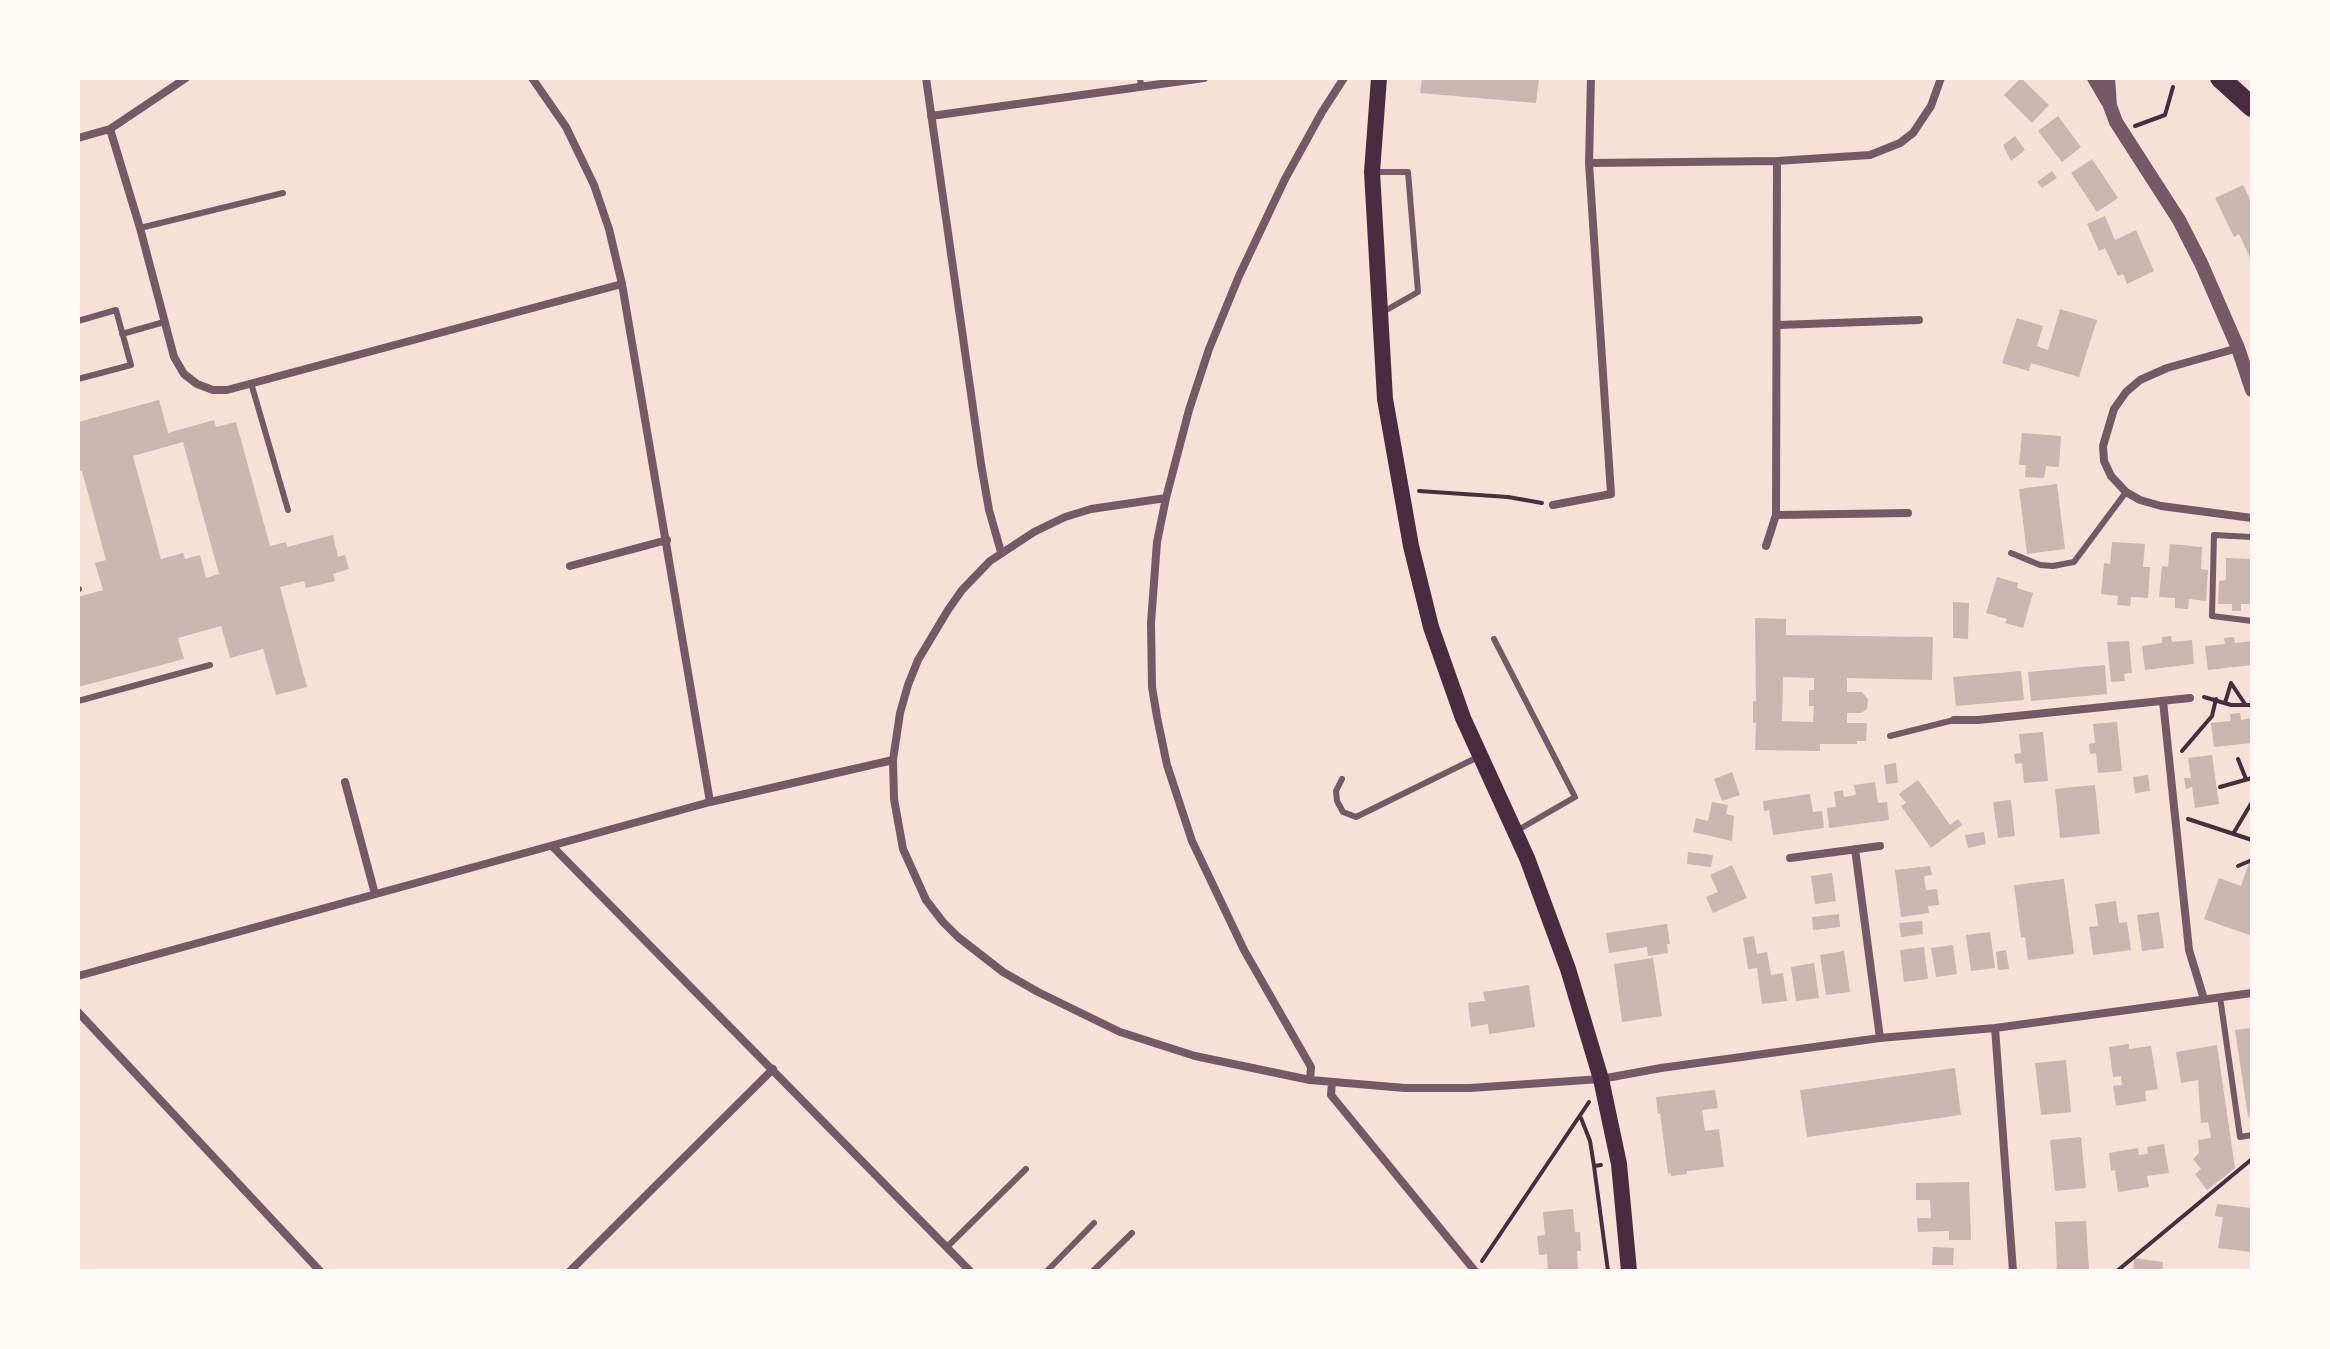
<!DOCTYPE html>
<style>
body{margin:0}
#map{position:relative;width:2330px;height:1349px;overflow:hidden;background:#f7e1d7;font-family:Jost,sans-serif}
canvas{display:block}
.frame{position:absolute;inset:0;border:80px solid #fffaf5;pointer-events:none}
</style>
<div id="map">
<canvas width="2330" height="1349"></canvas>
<div class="frame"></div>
</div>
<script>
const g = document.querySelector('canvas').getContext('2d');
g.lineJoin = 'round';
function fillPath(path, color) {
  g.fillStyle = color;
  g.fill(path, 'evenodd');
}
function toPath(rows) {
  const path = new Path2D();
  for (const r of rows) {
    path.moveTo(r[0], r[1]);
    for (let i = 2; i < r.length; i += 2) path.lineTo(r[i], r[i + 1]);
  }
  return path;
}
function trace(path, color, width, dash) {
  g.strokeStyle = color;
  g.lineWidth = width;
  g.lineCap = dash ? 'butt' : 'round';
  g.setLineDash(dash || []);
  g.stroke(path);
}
fillPath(toPath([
 [1422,78,1539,78,1536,103,1420,93],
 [2021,78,2049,105,2032,123,2004,95],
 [2058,116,2081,147,2062,162,2038,131],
 [2015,136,2025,150,2011,161,2003,145],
 [2092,159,2118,198,2097,212,2071,173],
 [2052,171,2057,178,2042,188,2037,182],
 [2243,185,2252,203,2252,262,2239,234,2234,237,2215,198],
 [2105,216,2115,240,2136,230,2154,271,2127,284,2123,274,2118,276,2105,248,2099,251,2087,224],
 [2060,309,2097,320,2079,377,2031,363,2029,371,2002,363,2017,318,2043,326,2037,346,2048,350],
 [159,400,168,433,214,420,216,427,236,422,270,546,286,542,287,547,333,535,338,557,345,555,349,569,333,574,335,581,306,588,304,581,280,587,307,687,276,695,263,649,230,658,221,626,178,638,184,659,78,687,78,597,103,590,95,563,106,560,82,471,78,472,78,422],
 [183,442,219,574,206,578,200,555,185,559,183,553,161,559,133,456],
 [2022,433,2061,436,2059,467,2046,466,2044,478,2025,477,2026,465,2019,465],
 [2057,484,2065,549,2027,554,2019,489],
 [2112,542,2145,544,2143,567,2150,567,2148,598,2131,597,2130,606,2117,605,2118,596,2101,594,2104,563,2110,564],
 [2170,544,2202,547,2201,569,2208,570,2206,601,2189,599,2188,609,2175,608,2175,598,2159,597,2162,566,2168,567],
 [2226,558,2252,559,2252,604,2241,604,2241,611,2232,611,2232,604,2218,604,2219,581,2226,580],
 [1997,577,2018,583,2017,588,2033,593,2023,628,2005,623,2007,619,1986,613],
 [1953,602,1969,603,1968,639,1953,638],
 [1755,618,1786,619,1786,635,1933,637,1932,680,1847,678,1847,692,1862,692,1868,699,1867,709,1861,713,1847,713,1847,723,1867,723,1866,741,1857,741,1857,744,1820,744,1820,751,1755,750,1756,723,1753,723,1753,701,1756,702],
 [1783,677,1814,678,1814,690,1809,690,1809,706,1814,706,1813,722,1782,721],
 [2171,636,2172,642,2192,640,2194,664,2145,670,2142,646,2162,643,2162,637],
 [2234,637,2235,643,2252,641,2252,665,2208,670,2205,646,2225,644,2224,638],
 [2129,641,2132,673,2124,674,2125,681,2111,682,2107,642],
 [2105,665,2107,694,2031,701,2028,672],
 [2021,671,2024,700,1956,706,1953,677],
 [2240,713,2241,720,2252,718,2252,743,2214,747,2211,723,2231,721,2230,714],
 [2117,722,2122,771,2098,773,2096,753,2090,754,2089,744,2095,743,2093,724],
 [2043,732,2048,781,2024,783,2022,763,2016,764,2014,754,2021,753,2019,734],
 [2212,755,2219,804,2195,808,2192,787,2186,789,2184,778,2191,778,2188,758],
 [1896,763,1898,783,1886,784,1884,765],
 [1732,772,1740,795,1722,801,1714,779],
 [2148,775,2150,791,2135,793,2133,777],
 [1918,780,1950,825,1958,819,1962,825,1931,848,1901,806,1906,803,1899,794],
 [1875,782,1878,803,1887,802,1889,820,1829,828,1827,808,1836,807,1834,792,1843,790,1844,797,1856,795,1854,785],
 [2095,785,2100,834,2060,838,2055,789],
 [1810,794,1813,812,1822,811,1824,828,1773,835,1769,810,1764,811,1763,801],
 [2011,800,2015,836,1998,838,1993,802],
 [1712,802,1728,805,1726,814,1734,816,1732,841,1693,832,1696,818,1708,821],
 [1984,832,1986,844,1968,848,1965,835],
 [1688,852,1713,855,1711,867,1687,864],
 [2249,863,2252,864,2252,936,2204,919,2219,878,2241,886],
 [1732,865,1747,898,1713,913,1706,897,1718,892,1710,875],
 [1930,866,1932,875,1924,876,1926,890,1937,889,1939,905,1928,906,1929,913,1901,917,1895,870],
 [1832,873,1836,901,1815,904,1811,876],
 [2064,879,2074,954,2028,960,2025,937,2021,938,2014,885],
 [2116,901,2119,923,2127,922,2131,950,2093,955,2089,927,2098,926,2095,904],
 [2159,912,2164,948,2142,951,2137,915],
 [1839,914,1840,927,1813,930,1812,917],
 [1922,921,1923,934,1901,937,1899,923],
 [1667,924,1670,944,1667,944,1668,953,1648,956,1647,947,1609,953,1606,933],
 [1990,932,1995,968,1971,971,1966,935],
 [1754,936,1757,954,1767,952,1771,975,1783,973,1787,1001,1762,1004,1757,968,1748,969,1743,938],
 [1953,945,1957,974,1936,977,1931,948],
 [1924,947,1928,979,1904,982,1900,950],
 [2006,950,2009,969,1998,970,1996,952],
 [1844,951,1850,992,1826,995,1820,955],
 [1653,958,1662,1016,1622,1022,1614,964],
 [1814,963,1819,998,1796,1001,1791,967],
 [1529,985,1535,1027,1489,1034,1488,1024,1471,1027,1468,1003,1485,1001,1483,992],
 [2252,1028,2252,1116,2248,1117,2235,1030],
 [2129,1044,2129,1049,2151,1046,2158,1089,2145,1091,2146,1101,2116,1106,2113,1086,2122,1085,2121,1076,2113,1077,2109,1047],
 [2217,1045,2235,1168,2207,1190,2195,1174,2201,1169,2193,1159,2199,1153,2198,1140,2211,1138,2208,1122,2201,1123,2198,1080,2181,1083,2176,1052],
 [2066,1060,2071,1112,2041,1115,2035,1063],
 [1955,1068,1961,1115,1807,1137,1800,1090],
 [1715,1090,1718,1108,1702,1110,1705,1131,1719,1129,1724,1167,1687,1171,1687,1174,1671,1176,1671,1173,1668,1174,1660,1113,1658,1114,1656,1097],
 [2081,1137,2086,1188,2055,1191,2050,1140],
 [2164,1144,2169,1173,2147,1176,2149,1187,2118,1192,2115,1170,2111,1171,2109,1153,2138,1148,2139,1155,2148,1154,2147,1147],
 [1969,1182,1971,1240,1949,1240,1949,1231,1918,1232,1917,1218,1931,1218,1930,1200,1916,1200,1916,1183],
 [2217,1204,2252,1208,2252,1252,2218,1248,2223,1217,2215,1216],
 [1573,1209,1575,1232,1580,1232,1581,1251,1577,1251,1578,1271,1548,1271,1547,1254,1539,1255,1537,1236,1545,1235,1543,1212],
 [2086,1221,2089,1271,2057,1271,2055,1222],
 [1933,1247,1954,1248,1953,1265,1932,1265],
 [2134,1258,2163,1262,2162,1271,2133,1271]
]), '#ccb4b1');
trace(toPath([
 [2135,126,2165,115,2173,87],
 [1419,491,1508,497,1542,503],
 [2231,683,2245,704],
 [2204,697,2231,705,2252,705],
 [2225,703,2231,683],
 [2182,751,2212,716,2216,699],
 [2238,759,2246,779],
 [2220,787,2252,778],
 [2188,819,2252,840],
 [2233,834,2252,802],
 [2238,866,2252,860],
 [1581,1118,1590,1141,1594,1166],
 [1601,1165,1594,1166,1608,1271],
 [1482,1261,1589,1102],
 [2117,1271,2252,1159]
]), '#4a2c40', 4);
trace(toPath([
 [1140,78,1141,87],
 [1375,172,1408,172,1418,292,1383,312],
 [140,228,283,193],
 [78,321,116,310,131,365,78,379],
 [122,334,164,322],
 [251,383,288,510],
 [2252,537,2214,535,2212,616,2252,621],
 [2011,553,2040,565,2053,566,2074,562,2126,492],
 [78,589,79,589],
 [1494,639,1575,797,1518,830],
 [78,701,210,665],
 [1890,736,1954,720],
 [1342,779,1336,791,1337,801,1343,812,1356,817,1480,756],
 [2220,997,2240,1137,2252,1135],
 [947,1247,1026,1169],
 [1047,1271,1094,1223],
 [1093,1271,1132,1233]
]), '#755966', 6);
trace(toPath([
 [532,78,566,127,594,185,609,229,622,284,710,802],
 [926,78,981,464,989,510,1001,552],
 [931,116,1204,78],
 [110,129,140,228,174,357,184,374,197,384,213,390,227,390,622,284],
 [78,138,110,129,186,78],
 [1589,163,1777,161,1870,155,1900,143,1913,133,1931,106,1941,78],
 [1778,325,1919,320],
 [2238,348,2167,368,2140,380,2126,392,2114,409,2103,446,2104,461,2111,476,2126,492,2140,500,2161,506,2252,518],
 [1166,498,1091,509,1065,517,1034,532,990,561,962,590,948,610,918,660,908,685,900,713,893,760,894,799,903,849,926,900,943,922,958,937,1003,972,1038,992,1120,1032,1195,1056,1310,1080,1405,1088,1470,1088,1601,1079,1661,1068,1880,1038,1995,1028,2252,993],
 [1553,505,1611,494,1589,163,1591,78],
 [1776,515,1908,513],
 [1766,546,1776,515,1777,161],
 [570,566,667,540],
 [2163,701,2189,950,2204,999],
 [1954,720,1978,720,2190,698],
 [345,782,375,894],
 [552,846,970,1271],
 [1855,849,1880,1038],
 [1790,858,1880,846],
 [78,976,710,802,893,760],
 [78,1012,320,1271],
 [1995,1028,2013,1271],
 [1310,1080,1311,1067,1244,950,1192,841,1167,765,1157,717,1152,687,1151,623,1157,542,1166,498,1189,410,1209,349,1239,276,1285,179,1322,112,1344,78],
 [1332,1082,1331,1095,1475,1271],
 [570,1271,773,1069]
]), '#755966', 8);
trace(toPath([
 [2094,78,2108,102],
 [2108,78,2110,106,2116,122,2179,220,2201,263,2238,348,2252,390]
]), '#755966', 14);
trace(toPath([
 [1379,78,1372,172,1385,399,1411,546,1431,627,1463,718,1527,858,1568,969,1601,1079,1619,1164,1629,1271]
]), '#4a2c40', 16);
trace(toPath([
 [2220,78,2252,107]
]), '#4a2c40', 20);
</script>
